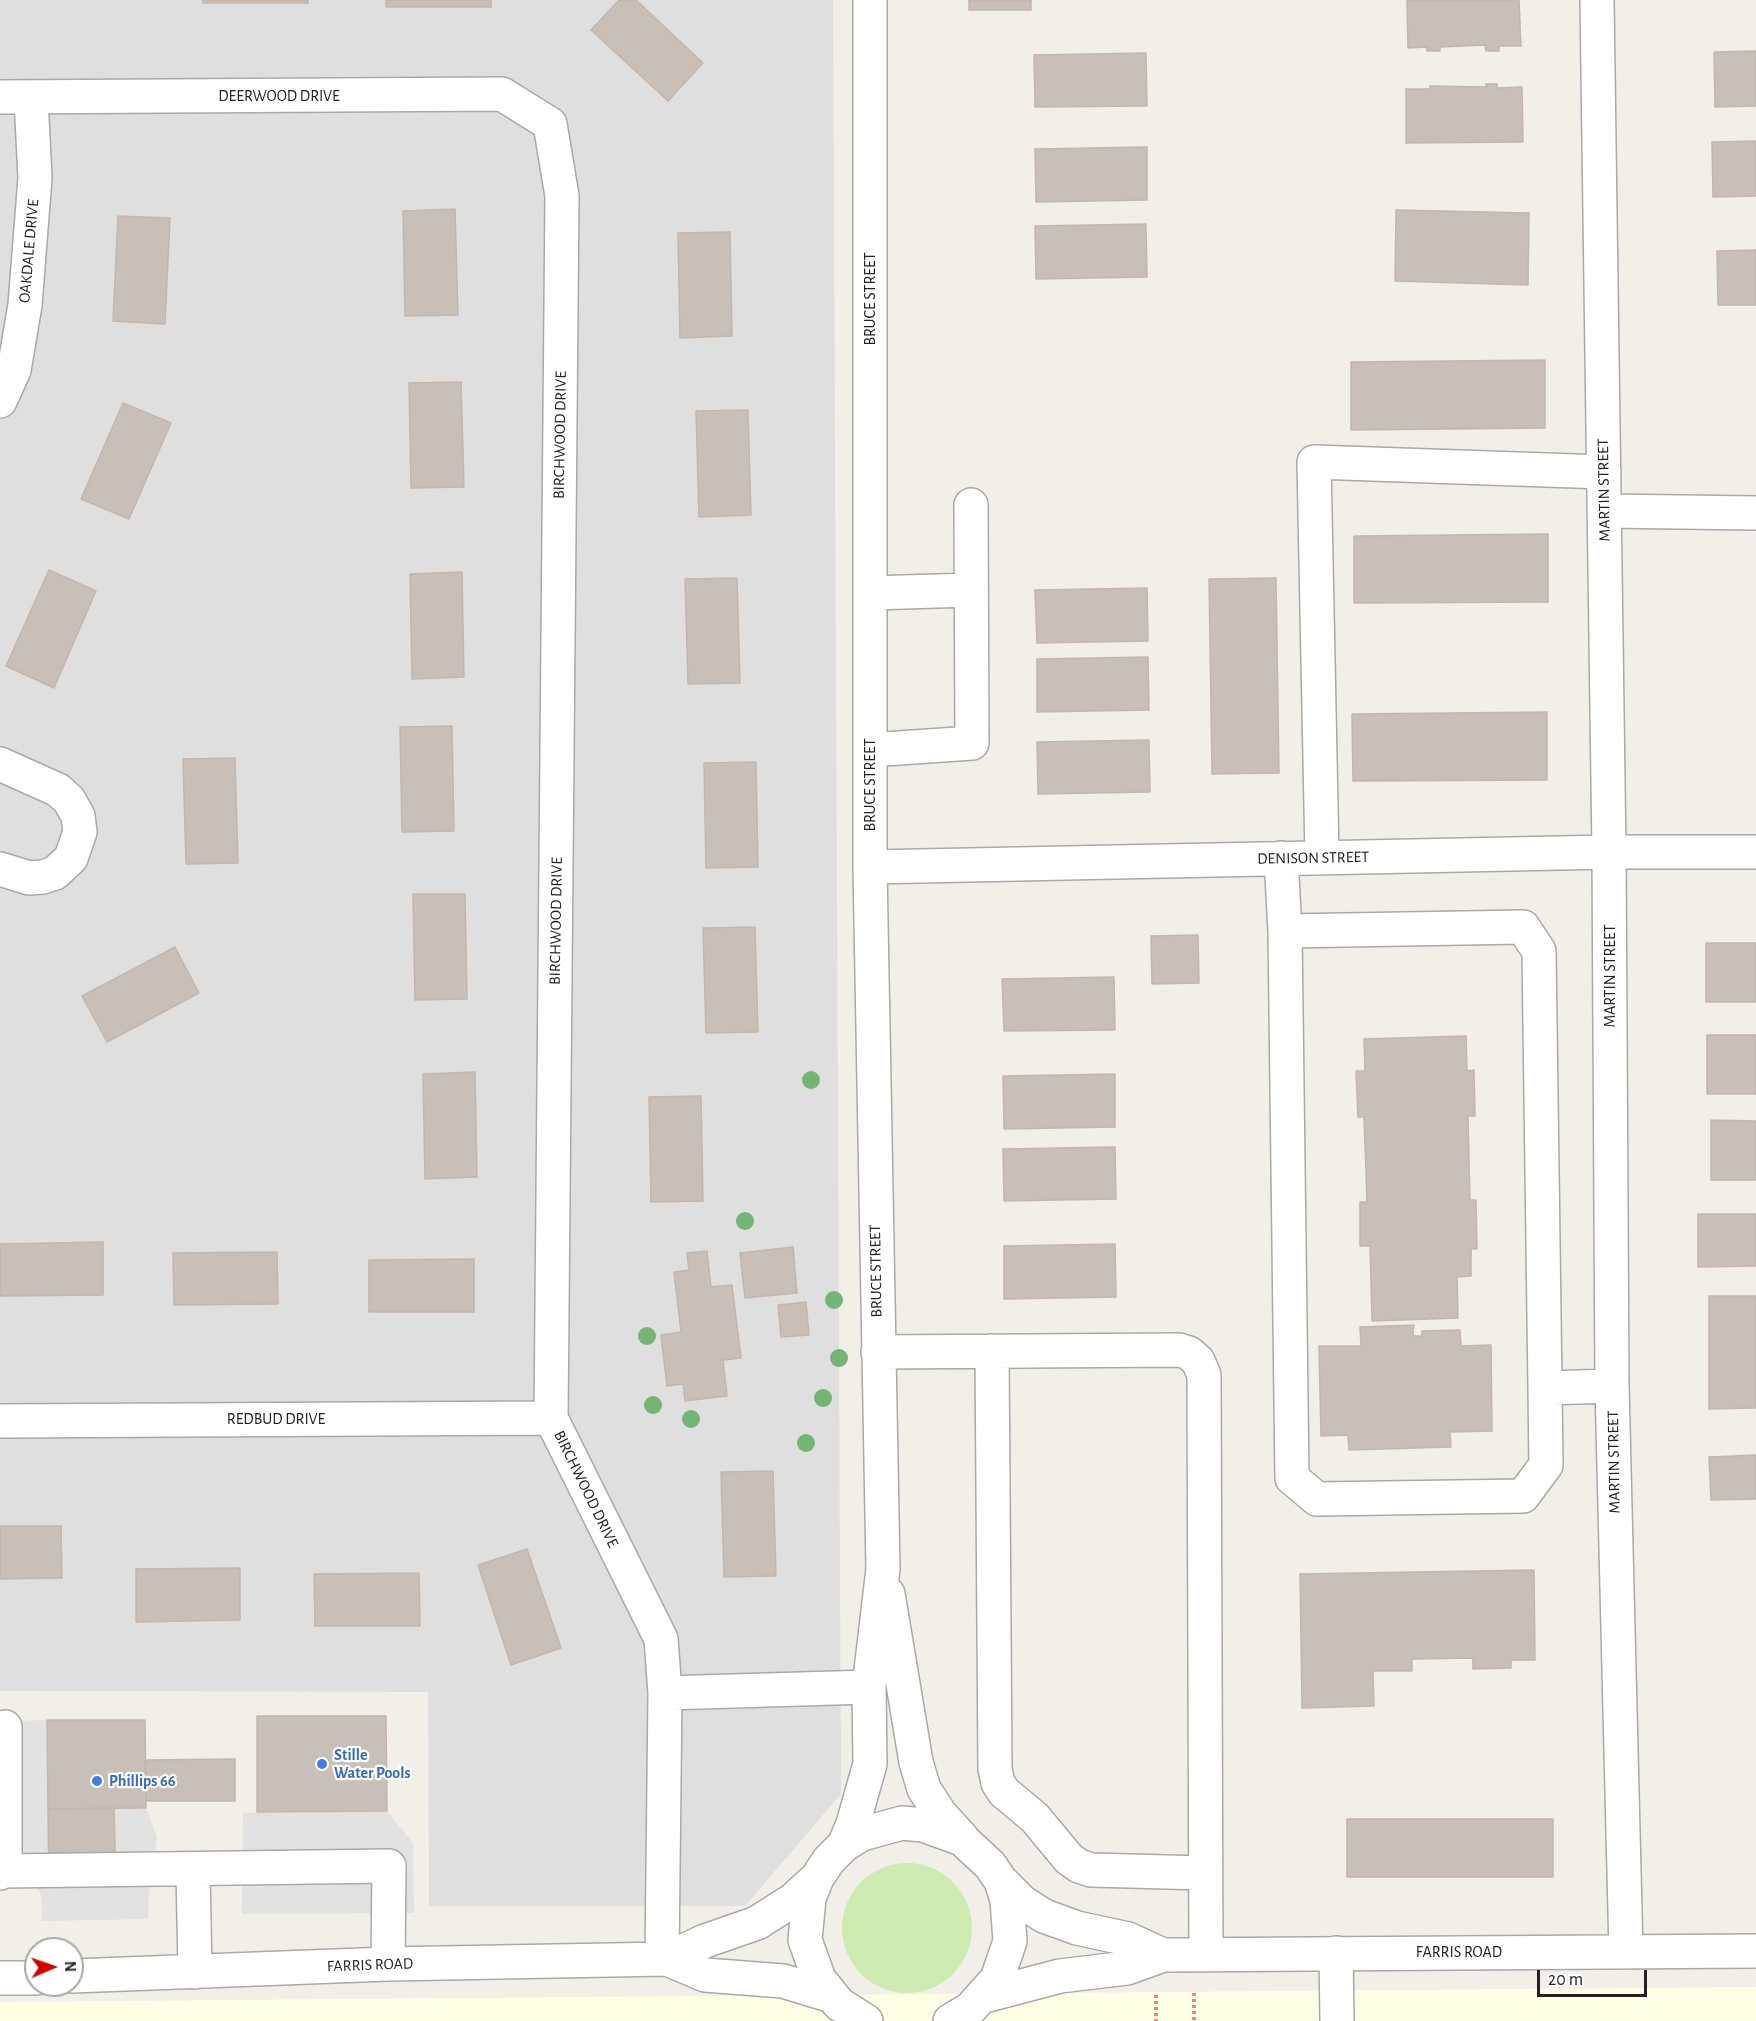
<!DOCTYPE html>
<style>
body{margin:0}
#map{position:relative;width:1756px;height:2021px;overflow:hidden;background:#f2efe9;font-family:"Alegreya Sans",sans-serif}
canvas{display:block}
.north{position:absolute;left:24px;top:1937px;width:60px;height:60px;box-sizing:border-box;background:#fff;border:2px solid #a7a7a7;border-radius:50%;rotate:88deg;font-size:16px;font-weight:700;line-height:24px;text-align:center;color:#222}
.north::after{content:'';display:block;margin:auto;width:21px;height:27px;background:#d40000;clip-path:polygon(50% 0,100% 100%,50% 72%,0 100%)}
.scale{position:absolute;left:1537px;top:1970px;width:110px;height:27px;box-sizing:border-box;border:3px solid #222;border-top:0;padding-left:8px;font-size:18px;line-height:21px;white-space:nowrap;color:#222;-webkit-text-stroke:4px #fff;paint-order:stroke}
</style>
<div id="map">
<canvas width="1756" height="2021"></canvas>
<div class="north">N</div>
<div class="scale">20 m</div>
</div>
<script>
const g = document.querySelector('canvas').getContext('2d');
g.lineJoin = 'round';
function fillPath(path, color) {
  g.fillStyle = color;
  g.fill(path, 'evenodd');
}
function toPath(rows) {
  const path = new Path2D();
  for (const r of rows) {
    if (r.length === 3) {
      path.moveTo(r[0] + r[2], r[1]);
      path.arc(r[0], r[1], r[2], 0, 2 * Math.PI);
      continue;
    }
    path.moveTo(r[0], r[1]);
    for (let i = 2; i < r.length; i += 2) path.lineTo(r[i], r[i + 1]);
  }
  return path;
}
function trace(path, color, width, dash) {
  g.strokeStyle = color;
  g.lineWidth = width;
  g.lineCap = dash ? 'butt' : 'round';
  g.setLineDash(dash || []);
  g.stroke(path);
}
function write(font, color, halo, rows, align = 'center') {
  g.font = font + ' "Alegreya Sans",sans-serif';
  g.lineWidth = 4.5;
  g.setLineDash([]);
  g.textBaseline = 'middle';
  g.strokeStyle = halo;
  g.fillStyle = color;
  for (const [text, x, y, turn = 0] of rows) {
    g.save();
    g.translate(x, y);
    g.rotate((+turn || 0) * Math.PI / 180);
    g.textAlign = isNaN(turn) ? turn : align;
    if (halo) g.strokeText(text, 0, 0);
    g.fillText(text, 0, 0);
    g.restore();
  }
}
fillPath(toPath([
 [0,0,833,0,841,1794,745,1906,429,1906,428,1692,0,1691]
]), '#e0dfdf');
fillPath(toPath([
 [1756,1987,1756,2021,0,2021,0,2002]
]), '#ffffe5');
fillPath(toPath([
 [907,1928,65]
]), '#cdebb0');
fillPath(toPath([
 [47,1720,116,1885,114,1808,146,1808,157,1837,148,1903,149,1919,42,1921,41,1896,15,1832,16,1721],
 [387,1811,413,1843,414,1913,242,1914,243,1813]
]), '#e2e2e2');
const building = toPath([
 [203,0,308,0,308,3,203,3,203,0],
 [386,0,491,0,491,7,386,7,386,0],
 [619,0,636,0,703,63,668,101,591,30,619,0],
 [969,0,1031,0,1031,10,969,10,969,0],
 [1407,0,1519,0,1521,46,1499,46,1499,51,1486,51,1485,45,1440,47,1440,51,1427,51,1427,47,1408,48,1407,0],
 [1756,51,1756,106,1715,107,1714,52,1756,51],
 [1146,53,1147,106,1035,107,1034,55,1146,53],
 [1486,84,1497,84,1497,88,1522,87,1523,142,1406,143,1406,89,1430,89,1430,86,1486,87,1486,84],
 [1756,141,1756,196,1713,197,1712,142,1756,141],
 [1147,147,1147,200,1036,202,1035,149,1147,147],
 [455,209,458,315,405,316,403,211,455,209],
 [1396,210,1529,213,1528,285,1395,281,1396,210],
 [118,216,170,218,165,324,113,321,118,216],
 [1146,224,1147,277,1036,279,1035,226,1146,224],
 [730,232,732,336,680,338,678,233,730,232],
 [1756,250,1756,305,1718,305,1717,251,1756,250],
 [1545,360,1545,428,1351,430,1351,362,1545,360],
 [461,382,464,487,411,488,409,383,461,382],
 [123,403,171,423,129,519,81,499,123,403],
 [748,410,751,515,699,517,696,411,748,410],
 [1548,534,1548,602,1354,603,1354,536,1548,534],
 [49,570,96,591,54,688,6,666,49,570],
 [462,572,464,677,412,679,410,574,462,572],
 [737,578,740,683,688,684,685,579,737,578],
 [1276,578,1279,773,1212,774,1209,579,1276,578],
 [1147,588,1148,641,1037,643,1035,590,1147,588],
 [1148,657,1149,710,1037,712,1037,659,1148,657],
 [1547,712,1547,780,1353,781,1352,714,1547,712],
 [452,726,454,831,402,832,400,727,452,726],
 [1149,740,1150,792,1038,794,1037,742,1149,740],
 [235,758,238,863,186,864,183,759,235,758],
 [756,762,758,867,706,868,704,763,756,762],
 [413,894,465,894,467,999,415,1000,413,894],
 [755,927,758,1032,706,1033,703,928,755,927],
 [1198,935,1199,983,1152,984,1151,936,1198,935],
 [1706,943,1756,943,1756,1002,1706,1002,1706,943],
 [175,947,199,993,107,1042,82,996,175,947],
 [1114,977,1115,1030,1004,1031,1002,979,1114,977],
 [1707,1035,1756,1035,1756,1094,1707,1094,1707,1035],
 [1466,1036,1467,1071,1474,1070,1475,1116,1468,1116,1470,1200,1476,1200,1477,1249,1471,1249,1471,1276,1457,1277,1458,1318,1372,1321,1370,1246,1360,1246,1360,1202,1367,1202,1364,1117,1358,1117,1356,1071,1365,1071,1364,1039,1466,1036],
 [475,1072,477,1177,425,1179,423,1074,475,1072],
 [1115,1074,1115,1127,1004,1129,1003,1076,1115,1074],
 [701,1096,703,1201,651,1202,649,1097,701,1096],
 [1711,1120,1756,1121,1756,1180,1711,1180,1711,1120],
 [1115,1147,1116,1199,1004,1201,1003,1149,1115,1147],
 [1698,1214,1756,1214,1756,1266,1698,1267,1698,1214],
 [103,1242,103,1295,0,1296,0,1244,103,1242],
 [1115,1244,1116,1297,1004,1299,1004,1246,1115,1244],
 [793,1247,797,1293,745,1298,740,1253,793,1247],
 [707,1251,711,1287,732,1285,741,1358,723,1360,727,1396,685,1401,683,1384,667,1386,661,1335,681,1332,674,1272,689,1270,687,1253,707,1251],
 [277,1252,278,1304,174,1305,173,1253,277,1252],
 [474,1259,474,1312,369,1312,369,1260,474,1259],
 [1709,1296,1756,1296,1756,1408,1709,1409,1709,1296],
 [806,1302,809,1335,781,1337,778,1305,806,1302],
 [1414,1325,1413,1336,1422,1336,1422,1331,1460,1330,1461,1346,1491,1345,1492,1431,1450,1432,1451,1447,1349,1450,1348,1435,1321,1436,1319,1346,1361,1346,1360,1327,1414,1325],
 [1756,1455,1756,1499,1711,1500,1709,1457,1756,1455],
 [773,1471,776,1576,724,1577,721,1472,773,1471],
 [0,1526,61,1526,62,1578,0,1579,0,1526],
 [527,1549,561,1648,511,1665,478,1565,527,1549],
 [240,1568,240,1620,136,1622,136,1569,240,1568],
 [1534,1570,1535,1660,1511,1660,1511,1668,1473,1669,1473,1658,1412,1659,1412,1671,1373,1671,1374,1706,1302,1708,1300,1574,1534,1570],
 [419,1573,420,1626,315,1626,314,1574,419,1573],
 [257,1716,386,1716,387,1811,257,1812,257,1716],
 [47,1720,145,1720,146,1808,48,1809,47,1720],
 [235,1759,235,1801,146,1801,145,1760,235,1759],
 [114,1808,116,1885,49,1886,48,1809,114,1808],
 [1347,1819,1553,1819,1553,1877,1347,1877,1347,1819]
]);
fillPath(building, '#c7bfb8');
trace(building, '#c4b6ab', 1.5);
const minor = toPath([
 [1597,0,1609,852,1612,1386,1626,1952],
 [0,97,502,94,550,124,562,196,551,1418,661,1639,665,1693,662,1959],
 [0,401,14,370,25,305,35,178,31,98],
 [1605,511,1756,513],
 [870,593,971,590],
 [870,750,972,743,971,505],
 [0,764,58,790,69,800,78,816,80,832,71,858,55,873,43,877,29,878,0,869],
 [1322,857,1314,462,1604,472],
 [1281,858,1285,931,1523,927,1539,951,1545,1388,1612,1386],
 [870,867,1609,852,1756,852],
 [1285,931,1292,1478,1317,1499,1523,1496,1546,1465,1545,1388],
 [992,1351,995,1769,998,1783,1004,1792,1035,1818,1069,1859,1079,1866,1091,1870,1205,1873],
 [878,1352,1179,1350,1189,1353,1198,1361,1204,1375,1206,1954],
 [0,1421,551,1418],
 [888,1594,916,1762,924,1789,941,1815,962,1838],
 [665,1693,869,1687],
 [844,1845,853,1824,870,1764,869,1687,883,1569,870,867,870,0],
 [193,1870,195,1972],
 [5,1871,389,1866,388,1964],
 [0,1873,5,1871,5,1727],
 [1001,1881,1022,1902,1044,1916,1077,1928,1128,1939,1163,1955],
 [1336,1953,1337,2021],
 [667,1959,705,1975,783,1981,832,1996],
 [72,1976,388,1964,667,1959,705,1941,757,1923,793,1900,817,1878],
 [0,1978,36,1978],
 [984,1996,1060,1976,1127,1968,1163,1955,1756,1951],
 [866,2021,839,2004,819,1979,805,1940,809,1898,817,1878,829,1860,844,1845,862,1834,902,1823,923,1825,962,1839,990,1865,1001,1881,1007,1900,1010,1941,997,1979,970,2009,950,2021]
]);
trace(minor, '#a9a9a9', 36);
trace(toPath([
 [1194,1993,1194,2021],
 [1156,1995,1156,2021]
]), '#fa8072', 4, [3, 3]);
trace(minor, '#fff', 33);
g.fillStyle = '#74b475';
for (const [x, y] of [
 [811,1080],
 [745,1221],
 [834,1300],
 [647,1336],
 [839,1358],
 [823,1398],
 [653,1405],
 [691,1419],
 [806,1443]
]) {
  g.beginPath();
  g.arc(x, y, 9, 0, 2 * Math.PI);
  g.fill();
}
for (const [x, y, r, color] of [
 [322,1764,6,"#3f7fe0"],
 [97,1781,6,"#3f7fe0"]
]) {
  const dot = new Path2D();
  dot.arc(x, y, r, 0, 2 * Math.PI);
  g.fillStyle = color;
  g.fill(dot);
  trace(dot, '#fff', 2);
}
write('16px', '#222', '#fff', [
 ["DEERWOOD DRIVE",279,96],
 ["OAKDALE DRIVE",29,251,-85],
 ["BRUCE STREET",870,299,-90],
 ["BIRCHWOOD DRIVE",560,435,-89],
 ["MARTIN STREET",1604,490,-91],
 ["BRUCE STREET",870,785,-90],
 ["DENISON STREET",1313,858,-1],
 ["BIRCHWOOD DRIVE",556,921,-89],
 ["MARTIN STREET",1610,976,-90],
 ["BRUCE STREET",876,1271,-91],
 ["REDBUD DRIVE",276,1419],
 ["MARTIN STREET",1614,1462,-91],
 ["BIRCHWOOD DRIVE",586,1489,64],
 ["FARRIS ROAD",1459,1952],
 ["FARRIS ROAD",370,1965,-2]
]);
write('bold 16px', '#366cbe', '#fff', [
 ["Stille",334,1755],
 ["Water Pools",334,1773],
 ["Phillips 66",109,1781]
], 'left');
</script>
